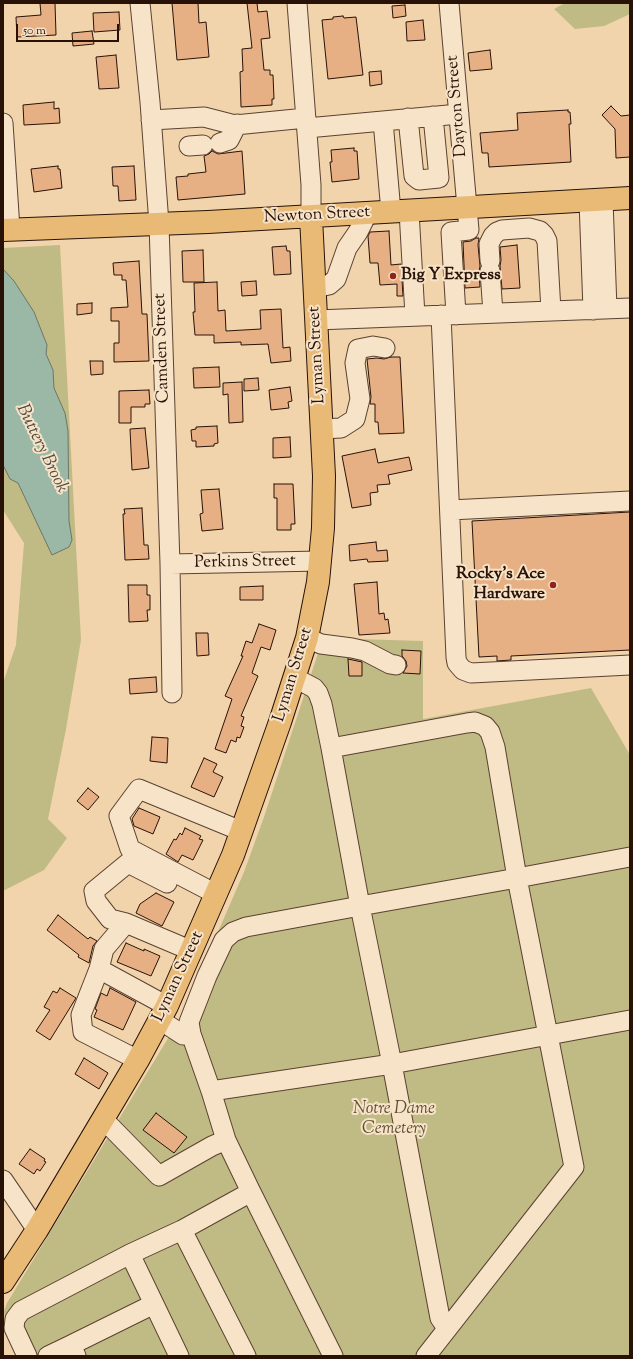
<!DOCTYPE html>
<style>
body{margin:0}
#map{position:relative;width:633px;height:1359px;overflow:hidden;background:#f1d4ab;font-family:"Sorts Mill Goudy",serif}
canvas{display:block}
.frame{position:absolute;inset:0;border:4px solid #281208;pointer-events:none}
.scale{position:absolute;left:16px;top:24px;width:103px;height:18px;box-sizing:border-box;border:2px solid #281208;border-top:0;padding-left:5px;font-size:12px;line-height:14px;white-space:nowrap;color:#281208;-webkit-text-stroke:3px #f6e3c8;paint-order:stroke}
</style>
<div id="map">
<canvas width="633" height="1359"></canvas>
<div class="frame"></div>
<div class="scale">50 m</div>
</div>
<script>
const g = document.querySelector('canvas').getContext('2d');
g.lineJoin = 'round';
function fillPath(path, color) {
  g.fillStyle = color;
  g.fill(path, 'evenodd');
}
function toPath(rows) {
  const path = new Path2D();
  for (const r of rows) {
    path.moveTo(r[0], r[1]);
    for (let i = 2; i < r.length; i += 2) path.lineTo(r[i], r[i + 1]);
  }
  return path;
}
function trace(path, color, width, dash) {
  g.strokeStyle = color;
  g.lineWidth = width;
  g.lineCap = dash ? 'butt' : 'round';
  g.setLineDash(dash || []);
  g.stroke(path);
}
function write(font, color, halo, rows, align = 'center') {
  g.font = font + ' "Sorts Mill Goudy",serif';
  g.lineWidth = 4;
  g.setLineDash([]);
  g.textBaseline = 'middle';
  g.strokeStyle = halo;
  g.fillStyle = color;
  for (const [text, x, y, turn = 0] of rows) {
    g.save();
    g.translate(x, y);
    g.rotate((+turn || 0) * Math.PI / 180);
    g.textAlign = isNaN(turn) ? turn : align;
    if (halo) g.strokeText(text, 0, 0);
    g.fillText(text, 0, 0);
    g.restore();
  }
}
fillPath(toPath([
 [565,3,630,3,630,14,604,26,575,29,554,9],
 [60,245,81,640,66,729,48,819,67,838,44,870,3,891,3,683,16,645,24,543,3,510,3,248],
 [323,638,423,641,423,719,591,688,630,755,630,1356,19,1356,8,1331,5,1321,4,1311,7,1303,181,1017,244,872,264,817]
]), '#c0bb84');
const water = toPath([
 [3,269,14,281,34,312,47,345,46,354,53,370,54,388,65,413,68,431,69,521,72,540,69,547,52,555,18,483,10,479,3,465,3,269]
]);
fillPath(water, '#9bb8a7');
trace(water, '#6d7667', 1);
const building = toPath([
 [40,3,55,3,56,35,17,37,16,17,41,15,40,3],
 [172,3,198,3,199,23,206,22,209,57,177,60,172,3],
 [247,3,257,3,258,12,267,11,270,38,261,39,264,70,270,70,270,75,273,75,274,99,272,99,272,105,241,107,240,72,243,71,242,49,252,48,247,3],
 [405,5,406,16,393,18,392,6,405,5],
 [119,12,120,30,94,32,93,13,119,12],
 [343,16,344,18,356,17,363,75,328,79,322,20,333,19,333,17,343,16],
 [423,20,425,40,407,41,406,22,423,20],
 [92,31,94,44,73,46,72,33,92,31],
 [490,50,492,69,470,71,468,53,490,50],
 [116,55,119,88,99,89,96,57,116,55],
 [381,71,382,84,370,86,369,72,381,71],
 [54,102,54,109,59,108,60,123,24,125,23,105,54,102],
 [611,106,621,116,630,115,630,157,616,158,615,129,602,115,611,106],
 [568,110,568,112,570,112,571,124,569,124,571,162,489,167,488,153,482,153,480,133,518,130,517,113,568,110],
 [354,148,354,151,357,151,359,179,332,182,330,162,332,162,331,150,354,148],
 [212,151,218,154,242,151,245,194,178,200,176,177,188,176,188,174,206,172,204,156,209,154,212,151],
 [58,166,58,169,60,169,62,188,34,192,31,169,58,166],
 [134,166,136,200,119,201,118,186,113,186,112,167,134,166],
 [389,231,391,265,401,264,403,296,397,296,397,284,380,285,378,263,370,263,368,236,370,232,389,231],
 [476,238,479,238,478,245,480,266,479,272,480,287,465,288,463,242,471,241,476,238],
 [517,245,520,288,502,289,500,266,501,260,500,247,517,245],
 [286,246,287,251,290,251,291,274,274,275,272,247,286,246],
 [203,250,204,282,183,282,182,251,203,250],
 [139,261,142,314,147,314,149,361,114,362,114,343,119,343,119,321,111,321,111,308,128,307,126,280,122,280,122,275,114,275,113,263,139,261],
 [256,281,257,295,242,296,241,282,256,281],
 [217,282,218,311,225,310,226,331,261,329,260,310,281,309,283,348,290,347,291,361,271,363,268,344,241,345,241,342,214,343,214,335,195,335,193,312,195,312,194,283,217,282],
 [92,303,92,313,77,315,77,304,92,303],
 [391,357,400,357,404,433,379,434,378,422,375,422,375,404,370,404,371,397,367,359,377,358,384,359,391,357],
 [90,361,103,361,103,374,91,375,90,361],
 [219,367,220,387,194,388,193,368,219,367],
 [258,378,259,390,244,391,244,379,258,378],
 [242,382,243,422,229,423,228,394,223,395,223,383,242,382],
 [290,387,292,401,288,402,289,408,271,410,269,390,290,387],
 [149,390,150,404,145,404,145,407,131,407,131,423,119,423,119,391,149,390],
 [217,426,218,443,214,444,214,446,196,447,196,441,192,441,191,430,196,429,196,427,217,426],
 [145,428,149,468,132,470,130,429,145,428],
 [290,437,291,457,273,458,273,438,290,437],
 [375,449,378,463,409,457,412,470,388,475,390,484,377,485,378,492,370,493,371,505,352,508,342,456,375,449],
 [274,484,293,484,295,524,291,524,291,530,277,530,277,498,274,498,274,484],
 [219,489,223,529,202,531,200,514,203,513,201,490,219,489],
 [142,508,144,545,148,545,149,559,125,560,123,514,125,514,124,509,142,508],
 [630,512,630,650,511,656,511,660,497,661,497,656,479,657,472,521,630,512],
 [376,542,377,551,387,550,388,561,368,562,367,559,350,561,349,545,376,542],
 [377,582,379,614,384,613,385,620,388,619,390,633,359,635,354,584,377,582],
 [128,585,147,585,147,595,150,595,150,610,147,610,148,621,129,622,128,585],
 [263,586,263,600,240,600,240,587,263,586],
 [259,624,276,630,270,650,261,647,252,673,258,676,241,716,244,717,241,726,244,727,240,738,237,737,236,742,231,740,226,753,215,749,232,699,225,696,243,656,241,656,246,641,252,643,259,624],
 [196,633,208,633,209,655,197,656,196,633],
 [402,650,421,651,420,674,403,673,407,666,406,661,402,656,402,650],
 [348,659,362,662,362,676,349,676,348,659],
 [156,677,157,692,130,694,129,679,156,677],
 [152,737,168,738,167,763,150,761,152,737],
 [204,758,217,764,213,772,223,777,214,797,191,787,204,758],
 [88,788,99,797,88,810,77,801,88,788],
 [139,808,160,817,153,834,134,826,132,819,139,808],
 [185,828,201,836,199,839,203,840,193,860,182,855,178,862,166,854,174,839,176,840,180,833,182,835,185,828],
 [156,893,174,902,162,926,136,913,140,904,156,893],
 [58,915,88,939,90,937,97,941,93,946,89,963,78,957,79,955,47,930,58,915],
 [126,943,144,951,144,949,160,956,151,976,117,962,126,943],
 [60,988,76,998,50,1040,36,1031,50,1010,44,1007,53,991,57,993,60,988],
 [110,988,136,1002,123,1030,94,1017,97,1010,95,1009,101,993,107,996,110,988],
 [84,1058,108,1073,99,1089,75,1074,84,1058],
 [156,1113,187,1137,174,1153,143,1130,156,1113],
 [30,1149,45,1159,44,1161,46,1162,40,1171,37,1169,34,1174,19,1164,30,1149]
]);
fillPath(building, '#e7b084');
trace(building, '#281208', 1);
const minor = toPath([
 [140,3,150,102,159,224,170,564,172,693],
 [297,3,311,185,311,217],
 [449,3,469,230,451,232,456,315],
 [408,118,414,176,419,180,439,178,433,116],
 [151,120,204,117,235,125,306,118],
 [383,121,391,212],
 [3,123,10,229],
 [307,128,459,114],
 [220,143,229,140,237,124],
 [189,146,203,145],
 [603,200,607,309],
 [589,201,593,310],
 [409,211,415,316],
 [490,261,489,244,493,236,497,232,502,230,529,228,540,231,544,235,547,241,551,311],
 [490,271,493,313],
 [314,288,329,285,336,279,347,248,358,232,367,214],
 [441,315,456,657,457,663,463,670,471,673,630,665],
 [316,320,630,308],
 [322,429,341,428,355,419,360,399,355,363,358,349,373,346,385,348],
 [450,510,630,501],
 [170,564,321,561],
 [307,638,321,644,352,648,365,651,390,664,396,665],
 [295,678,314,688,318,693,322,704,331,748,467,723,475,722,485,726,490,732,495,747,517,878,360,906,331,748],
 [216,894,130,849,119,816,139,789,241,831],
 [126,923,110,919,96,901,94,891,128,863,167,883],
 [99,969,81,1015,83,1032,138,1060],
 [167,1006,99,969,104,949,126,923,192,951],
 [160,1020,183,1035,191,1034],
 [211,1091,392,1064,360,906,246,927,233,932,224,940,207,976,189,1022,191,1034,211,1091,226,1140,251,1192],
 [103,1119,159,1176,212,1146,226,1140],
 [3,1180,37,1230],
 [182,1230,251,1192,333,1356],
 [130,1254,179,1356],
 [447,1328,440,1318,392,1064,630,1020],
 [71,1345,154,1304],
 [27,1356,14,1328,15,1319,21,1311,130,1254,182,1230,246,1356],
 [48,1356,71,1345,76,1356],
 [426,1356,574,1167,517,878,630,857]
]);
const major = toPath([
 [3,230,208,222,630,198],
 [3,1282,37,1230,103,1119,138,1060,167,1006,233,855,280,722,307,638,318,582,323,528,324,476,311,217]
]);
trace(minor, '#5a4231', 21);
trace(major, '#281208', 24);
trace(minor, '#f6e3c8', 19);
trace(major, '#e8ba76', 22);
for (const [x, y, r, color] of [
 [393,276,4,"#8f2418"],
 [553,585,4,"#8f2418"]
]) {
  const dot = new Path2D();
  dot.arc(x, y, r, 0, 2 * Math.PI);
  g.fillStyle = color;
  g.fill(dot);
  trace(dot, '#f6e3c8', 1.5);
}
write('17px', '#281208', '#f6e3c8', [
 ["Dayton Street",458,106,-95],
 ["Newton Street",317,216,-3],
 ["Camden Street",163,348,-92],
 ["Lyman Street",318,355,-93],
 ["Perkins Street",245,563,-1],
 ["Lyman Street",294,675,-73],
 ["Lyman Street",179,977,-65]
]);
write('bold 17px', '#281208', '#f6e3c8', [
 ["Big Y Express",401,276],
 ["Rocky's Ace",545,575,"right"],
 ["Hardware",545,595,"right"]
], 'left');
write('italic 17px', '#5d4d33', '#f6e3c8', [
 ["Notre Dame",394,1110],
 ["Cemetery",394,1130]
]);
write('italic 18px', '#504c40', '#f6e3c8', [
 ["Buttery Brook",41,449,64]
]);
</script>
